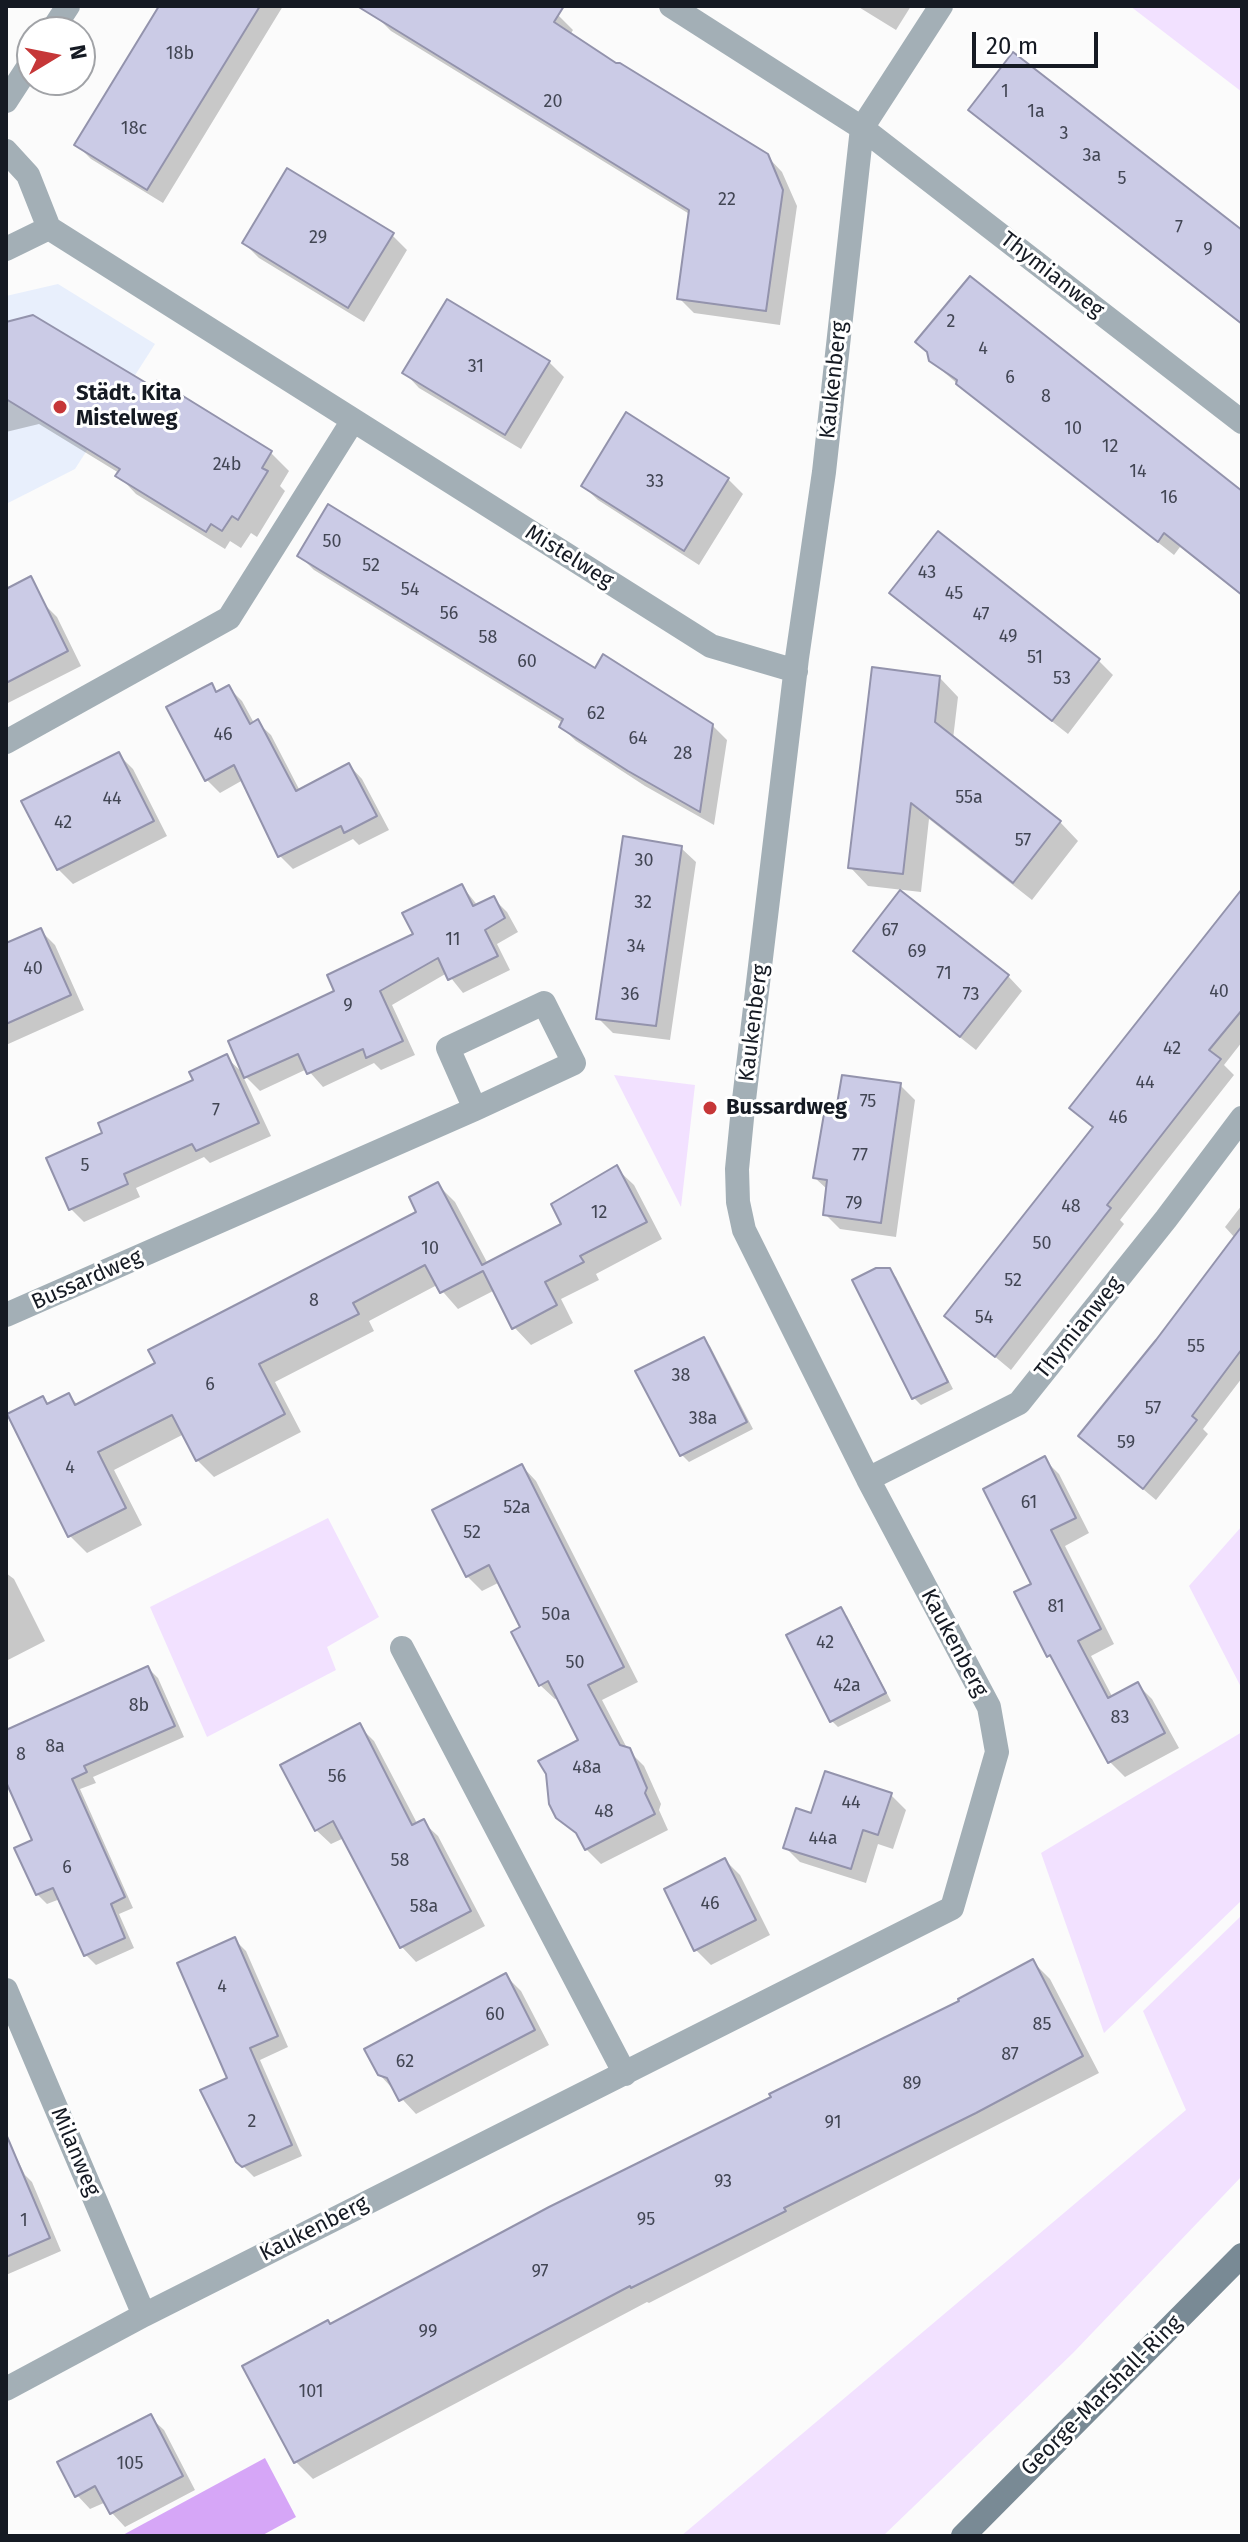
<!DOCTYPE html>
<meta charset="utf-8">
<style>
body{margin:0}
#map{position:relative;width:1248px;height:2542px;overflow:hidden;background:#fbfbfb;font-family:"Fira Sans",sans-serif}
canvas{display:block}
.frame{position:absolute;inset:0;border:8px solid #151a23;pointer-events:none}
.north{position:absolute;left:16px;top:16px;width:80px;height:80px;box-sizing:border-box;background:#fff;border:2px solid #a1a3a7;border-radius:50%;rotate:80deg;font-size:22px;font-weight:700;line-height:32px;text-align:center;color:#151a23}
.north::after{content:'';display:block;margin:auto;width:28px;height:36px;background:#c63738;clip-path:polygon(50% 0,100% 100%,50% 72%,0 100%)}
.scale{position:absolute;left:972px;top:32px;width:126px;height:36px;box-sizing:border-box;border:4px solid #151a23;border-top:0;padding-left:10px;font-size:24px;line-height:28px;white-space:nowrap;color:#151a23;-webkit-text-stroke:6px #fff;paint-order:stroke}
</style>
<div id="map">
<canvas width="1248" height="2542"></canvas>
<div class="frame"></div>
<div class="north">N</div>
<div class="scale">20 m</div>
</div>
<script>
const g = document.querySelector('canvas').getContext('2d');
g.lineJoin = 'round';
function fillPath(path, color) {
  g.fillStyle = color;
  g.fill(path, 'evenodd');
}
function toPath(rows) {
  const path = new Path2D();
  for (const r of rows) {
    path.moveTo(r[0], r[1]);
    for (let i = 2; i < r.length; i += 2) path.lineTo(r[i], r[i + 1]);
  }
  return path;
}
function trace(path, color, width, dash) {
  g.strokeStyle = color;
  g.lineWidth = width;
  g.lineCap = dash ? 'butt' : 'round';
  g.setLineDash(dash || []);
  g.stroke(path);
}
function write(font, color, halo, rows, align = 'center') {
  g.font = font + ' "Fira Sans",sans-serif';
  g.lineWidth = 6;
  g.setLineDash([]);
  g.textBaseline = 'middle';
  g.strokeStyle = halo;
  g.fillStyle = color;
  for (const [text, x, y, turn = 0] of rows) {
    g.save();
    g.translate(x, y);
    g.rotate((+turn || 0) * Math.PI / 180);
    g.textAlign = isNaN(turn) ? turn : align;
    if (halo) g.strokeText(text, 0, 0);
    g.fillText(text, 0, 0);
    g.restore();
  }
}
fillPath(toPath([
 [58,284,155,344,75,469,6,504,6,296]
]), '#e8effc');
fillPath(toPath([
 [1130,6,1242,6,1242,92],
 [614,1075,695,1085,681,1207],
 [328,1518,379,1617,327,1647,336,1670,207,1737,150,1607],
 [1242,1526,1242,1689,1189,1586],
 [1242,1732,1242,1900,1104,2033,1041,1853],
 [1242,1915,1242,2176,1073,2353,883,2536,681,2536,1186,2110,1143,2011]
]), '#f2e1ff');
fillPath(toPath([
 [265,2458,296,2517,261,2536,121,2536]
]), '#d6a6f7');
fillPath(toPath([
 [162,6,283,6,163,203,91,159,77,145],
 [383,6,543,6,558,15,573,30,570,35,767,156,782,172,797,206,780,325,694,313,679,298,691,215,391,31,376,16],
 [857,6,911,6,896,30],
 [971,109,1242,234,1242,325,986,124],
 [392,235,407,250,364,322,259,258,244,243],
 [6,324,153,390,271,453,289,471,280,486,285,491,257,537,251,533,241,548,230,541,225,549,136,494,118,475,119,473,39,424,6,432],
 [931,361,1242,515,1242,596,1180,547,1174,555,974,398],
 [549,362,564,377,521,449,419,388,405,373],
 [728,479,743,494,699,565,598,500,583,486],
 [299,555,595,671,712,725,727,740,714,825,645,786,576,741,561,727,563,723,314,570],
 [892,593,1099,661,1113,675,1068,734,907,608],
 [43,603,57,617,81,666,6,704,6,622],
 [940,678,958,697,953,739,1060,822,1078,841,1032,900,929,819,921,892,868,886,850,867],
 [211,686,218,693,229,688,242,701,254,723,257,722,271,735,300,791,349,765,362,779,389,830,359,845,353,839,293,869,280,856,243,780,220,793,206,779],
 [118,754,133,769,167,836,73,884,58,869],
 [681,848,696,862,670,1040,613,1033,598,1018],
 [462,886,478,906,494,899,507,912,518,932,497,944,510,970,463,993,447,973,392,1005,415,1055,381,1070,374,1063,323,1087,307,1069,260,1091,241,1072,271,1136,210,1163,204,1157,136,1188,140,1197,84,1222,71,1209,105,1134,195,1081,226,1057,245,1075,337,992,416,935],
 [1242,892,1242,1042,1224,1065,1234,1075,1120,1220,1124,1224,1011,1370,946,1316,1094,1129,1071,1108],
 [40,930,55,945,84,1010,6,1045,6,946],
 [855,951,1008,976,1022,991,976,1050,870,966],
 [900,1085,915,1100,896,1237,840,1229,825,1214,828,1190,815,1178,838,1112],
 [616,1168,634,1185,662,1239,596,1274,599,1280,561,1299,573,1323,531,1345,514,1327,495,1290,458,1309,437,1285,369,1321,374,1331,275,1382,301,1432,214,1477,197,1460,184,1434,114,1470,142,1525,87,1553,70,1536,43,1398,50,1405,69,1396,78,1405,158,1364,419,1213,438,1185,455,1202,488,1264,564,1225],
 [1242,1205,1242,1378,1203,1429,1208,1434,1156,1500,1080,1436,1157,1341,1235,1238,1225,1227],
 [889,1270,896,1277,953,1389,921,1405,914,1398,854,1281],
 [703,1339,710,1346,753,1429,689,1462,682,1455],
 [1044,1459,1059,1474,1089,1533,1065,1546,1114,1644,1091,1656,1113,1698,1138,1685,1152,1699,1179,1748,1125,1777,1110,1762,1057,1664,1049,1656,1034,1584],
 [522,1466,536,1481,638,1682,602,1700,628,1750,644,1766,661,1804,659,1810,668,1830,601,1864,586,1849,581,1838,557,1817,581,1741,559,1698,555,1699,540,1685,523,1628,500,1582,482,1591,467,1576],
 [6,1573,14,1579,45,1641,6,1661],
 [840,1609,847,1616,891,1701,838,1727,831,1720],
 [148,1668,158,1678,184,1737,93,1777,96,1783,80,1789,133,1908,119,1914,134,1948,96,1965,86,1955,60,1899,47,1904,37,1894,35,1841,6,1777,6,1732],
 [359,1726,374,1741,418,1825,423,1822,438,1836,485,1926,416,1962,402,1947,344,1838,331,1844,316,1830],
 [891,1795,906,1810,893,1849,878,1844,866,1883,800,1862,785,1847,812,1816],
 [725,1860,740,1875,770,1935,711,1965,696,1950],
 [235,1940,246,1951,288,2047,260,2060,302,2156,254,2177,238,2161,230,2079],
 [1033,1962,1050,1979,1099,2073,649,2303,647,2302,313,2479,296,2462,245,2367,331,2326,962,2002],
 [506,1976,521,1991,549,2045,416,2114,379,2074],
 [6,2140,11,2146,25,2175,32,2182,61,2251,6,2275],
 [150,2417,164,2430,195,2490,125,2527,112,2513,106,2502,90,2509,77,2495]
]), '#0003');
const building = toPath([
 [159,6,260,6,147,190,74,145,159,6],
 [357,6,564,6,554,22,616,63,620,63,768,154,783,190,766,311,677,299,689,210,357,6],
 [1013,52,1242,230,1242,324,968,110,1013,52],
 [287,168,394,233,348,308,242,243,287,168],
 [970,276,1242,491,1242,595,1164,533,1158,542,956,384,957,380,929,361,927,352,915,342,970,276],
 [447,299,550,361,505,435,402,373,447,299],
 [33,315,153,387,157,380,272,451,262,468,268,471,238,520,232,516,222,531,211,524,206,532,115,476,120,469,6,399,6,322,33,315],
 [626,412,729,478,684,551,581,486,626,412],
 [328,504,595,668,603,654,713,724,700,812,628,771,559,727,563,719,297,556,328,504],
 [938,531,1100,659,1052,721,889,593,938,531],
 [31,576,68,651,6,683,6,589,31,576],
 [872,667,940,676,935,722,1061,821,1013,883,911,803,903,874,848,868,872,667],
 [212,683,216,692,229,685,250,724,258,719,296,791,349,763,377,816,344,833,341,826,278,857,234,765,205,781,166,707,212,683],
 [119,752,154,821,57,870,21,801,119,752],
 [623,836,682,846,656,1026,596,1019,623,836],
 [462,884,473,906,494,896,505,918,485,930,498,956,448,980,438,958,380,991,403,1041,366,1058,363,1049,307,1074,298,1054,244,1078,228,1041,334,991,327,975,413,934,402,913,462,884],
 [1242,889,1242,1010,1209,1050,1221,1059,1107,1205,1111,1208,995,1357,944,1316,1093,1127,1069,1108,1242,889],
 [900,890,1009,975,960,1037,853,951,900,890],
 [41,928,71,995,6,1024,6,943,41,928],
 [227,1054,259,1123,196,1151,192,1144,124,1174,128,1184,69,1210,46,1158,102,1133,98,1123,193,1080,189,1072,227,1054],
 [842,1075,901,1083,881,1223,823,1215,827,1180,813,1178,825,1108,836,1110,842,1075],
 [617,1165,647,1222,580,1256,584,1262,545,1282,557,1305,512,1329,483,1271,440,1293,425,1265,353,1303,359,1314,259,1364,285,1414,196,1461,172,1415,98,1452,126,1508,68,1537,7,1414,43,1396,47,1404,69,1393,75,1405,155,1363,148,1350,416,1212,409,1197,438,1182,482,1265,561,1224,551,1204,617,1165],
 [1242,1226,1242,1349,1192,1416,1197,1420,1143,1489,1078,1436,1156,1340,1242,1226],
 [876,1268,890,1268,948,1382,912,1399,852,1280,876,1268],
 [704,1337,747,1422,680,1456,635,1371,704,1337],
 [1045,1456,1076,1518,1051,1530,1101,1629,1078,1641,1108,1698,1138,1682,1165,1733,1108,1763,1050,1655,1047,1657,1014,1592,1031,1584,983,1489,1045,1456],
 [522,1464,624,1667,588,1685,620,1745,630,1748,647,1788,645,1793,655,1814,585,1850,576,1833,556,1818,549,1804,546,1774,538,1761,578,1740,548,1681,539,1686,511,1632,520,1627,489,1565,466,1577,432,1510,522,1464],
 [841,1607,886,1693,830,1722,786,1635,841,1607],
 [148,1666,175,1726,84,1766,87,1772,72,1779,125,1897,111,1904,125,1938,84,1956,53,1888,36,1895,14,1848,32,1840,6,1782,6,1730,148,1666],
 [360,1723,412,1825,424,1819,471,1911,400,1948,333,1821,315,1831,280,1765,360,1723],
 [825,1771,892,1793,878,1835,863,1830,851,1869,783,1848,796,1808,811,1813,825,1771],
 [725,1858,756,1920,694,1951,664,1889,725,1858],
 [235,1937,278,2036,250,2048,292,2145,242,2167,236,2162,200,2090,227,2078,177,1963,235,1937],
 [1033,1959,1083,2056,976,2113,784,2208,786,2211,631,2288,630,2286,294,2463,242,2366,328,2320,330,2324,549,2207,771,2097,769,2094,959,2001,958,1999,1033,1959],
 [506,1973,535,2030,399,2101,387,2078,378,2075,364,2049,506,1973],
 [6,2134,50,2238,6,2257,6,2134],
 [151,2414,183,2476,110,2514,95,2486,75,2497,57,2462,151,2414]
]);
fillPath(building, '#cbcbe6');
trace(building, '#9393ac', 2);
trace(toPath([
 [941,6,862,128,1242,422],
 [51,32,68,6],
 [6,101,32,61],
 [6,151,28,175,49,228,711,646,796,671],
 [6,249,49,228],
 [6,742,229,618,352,422],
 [6,1315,475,1109,574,1063,544,1003,448,1048,475,1109],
 [868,1479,1019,1403,1166,1219,1242,1118],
 [402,1648,625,2074],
 [6,1990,144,2315],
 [6,2389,144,2315,952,1908,997,1752,989,1707,868,1479,744,1230,738,1202,737,1169,743,1108,797,658,824,472,862,128,671,6]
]), '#a3afb6', 24);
trace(toPath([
 [963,2536,1242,2255]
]), '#798a95', 24);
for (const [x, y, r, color] of [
 [60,407,8,"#c63738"],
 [710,1108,8,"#c63738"]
]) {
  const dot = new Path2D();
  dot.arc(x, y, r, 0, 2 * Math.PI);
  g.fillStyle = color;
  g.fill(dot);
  trace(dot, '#fff', 3);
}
write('18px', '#424654', null, [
 ["18b",180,54],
 ["1",1005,92],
 ["20",553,102],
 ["1a",1036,112],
 ["18c",134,129],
 ["3",1064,134],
 ["3a",1092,156],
 ["5",1122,179],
 ["22",727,200],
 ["7",1179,228],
 ["29",318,238],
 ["9",1208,250],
 ["2",951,322],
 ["4",983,349],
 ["31",476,367],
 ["6",1010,378],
 ["8",1046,397],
 ["10",1073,429],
 ["12",1110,447],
 ["24b",227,465],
 ["14",1138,472],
 ["33",655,482],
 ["16",1169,498],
 ["50",332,542],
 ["52",371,566],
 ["43",927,573],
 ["54",410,590],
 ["45",954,594],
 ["56",449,614],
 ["47",981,615],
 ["49",1008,637],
 ["58",488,638],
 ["51",1035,658],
 ["60",527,662],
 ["53",1062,679],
 ["62",596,714],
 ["46",223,735],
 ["64",638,739],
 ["28",683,754],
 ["55a",969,798],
 ["44",112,799],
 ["42",63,823],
 ["57",1023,841],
 ["30",644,861],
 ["32",643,903],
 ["67",890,931],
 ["11",453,940],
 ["34",636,947],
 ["69",917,952],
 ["40",33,969],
 ["71",944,974],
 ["40",1219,992],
 ["36",630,995],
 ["73",971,995],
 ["9",348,1006],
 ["42",1172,1049],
 ["44",1145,1083],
 ["75",868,1102],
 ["7",216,1111],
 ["46",1118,1118],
 ["77",860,1156],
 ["5",85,1166],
 ["79",854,1204],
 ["48",1071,1207],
 ["12",599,1213],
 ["50",1042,1244],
 ["10",430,1249],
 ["52",1013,1281],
 ["8",314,1301],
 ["54",984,1318],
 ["55",1196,1347],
 ["38",681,1376],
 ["6",210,1385],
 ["57",1153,1409],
 ["38a",703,1419],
 ["59",1126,1443],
 ["4",70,1468],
 ["61",1029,1503],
 ["52a",517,1508],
 ["52",472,1533],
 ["81",1056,1607],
 ["50a",556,1615],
 ["42",825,1643],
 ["50",575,1663],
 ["42a",847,1686],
 ["8b",139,1706],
 ["83",1120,1718],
 ["8a",55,1747],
 ["8",21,1755],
 ["48a",587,1768],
 ["56",337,1777],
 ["44",851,1803],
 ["48",604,1812],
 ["44a",823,1839],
 ["58",400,1861],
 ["6",67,1868],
 ["46",710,1904],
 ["58a",424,1907],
 ["4",222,1987],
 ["60",495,2015],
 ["85",1042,2025],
 ["87",1010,2055],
 ["62",405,2062],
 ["89",912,2084],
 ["2",252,2122],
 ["91",833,2123],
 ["93",723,2182],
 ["95",646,2220],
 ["1",24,2221],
 ["97",540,2272],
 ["99",428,2332],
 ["101",311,2392],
 ["105",130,2464]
]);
write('22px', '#151a23', '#fff', [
 ["Thymianweg",1052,275,38],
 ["Kaukenberg",834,380,-84],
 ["Mistelweg",569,557,32],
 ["Kaukenberg",754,1023,-83],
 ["Bussardweg",87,1280,-24],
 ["Thymianweg",1079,1328,-51],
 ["Kaukenberg",954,1643,62],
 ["Milanweg",75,2152,67],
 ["Kaukenberg",314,2229,-27],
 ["George-Marshall-Ring",1102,2396,-45]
]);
write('bold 22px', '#151a23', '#fff', [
 ["Städt. Kita",76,394],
 ["Mistelweg",76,419],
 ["Bussardweg",726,1108]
], 'left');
</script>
